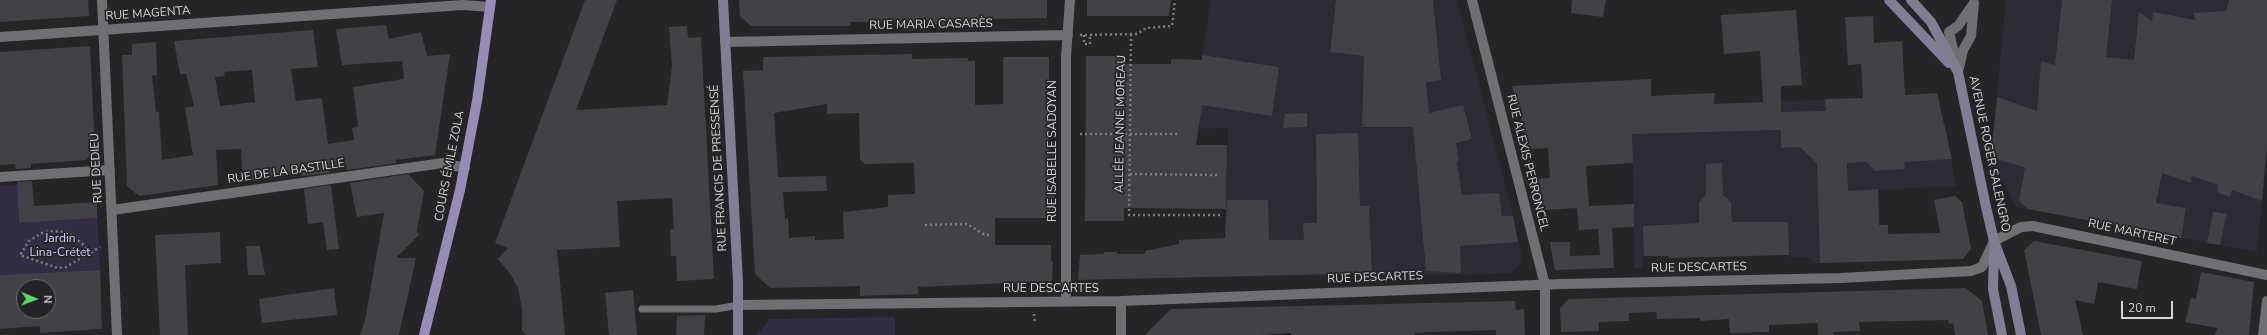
<!DOCTYPE html>
<meta charset="utf-8">
<style>
body{margin:0}
#map{position:relative;width:2267px;height:335px;overflow:hidden;background:#252427;font-family:"Nunito Sans",sans-serif}
canvas{display:block}
.north{position:absolute;left:16px;top:279px;width:40px;height:40px;box-sizing:border-box;background:#252427;border:1px solid #6b6a6d;border-radius:50%;rotate:91deg;font-size:11px;font-weight:700;line-height:16px;text-align:center;color:#d5d4d6}
.north::after{content:'';display:block;margin:auto;width:14px;height:18px;background:#60d56b;clip-path:polygon(50% 0,100% 100%,50% 72%,0 100%)}
.scale{position:absolute;left:2121px;top:301px;width:52px;height:18px;box-sizing:border-box;border:2px solid #d5d4d6;border-top:0;padding-left:5px;font-size:12px;line-height:14px;white-space:nowrap;color:#d5d4d6;-webkit-text-stroke:3px #252427;paint-order:stroke}
</style>
<div id="map">
<canvas width="2267" height="335"></canvas>
<div class="north">N</div>
<div class="scale">20 m</div>
</div>
<script>
const g = document.querySelector('canvas').getContext('2d');
g.lineJoin = 'round';
function fillPath(path, color) {
  g.fillStyle = color;
  g.fill(path, 'evenodd');
}
function toPath(rows) {
  const path = new Path2D();
  for (const r of rows) {
    path.moveTo(r[0], r[1]);
    for (let i = 2; i < r.length; i += 2) path.lineTo(r[i], r[i + 1]);
  }
  return path;
}
function trace(path, color, width, dash) {
  g.strokeStyle = color;
  g.lineWidth = width;
  g.lineCap = dash ? 'butt' : 'round';
  g.setLineDash(dash || []);
  g.stroke(path);
}
function write(font, color, halo, rows, align = 'center') {
  g.font = font + ' "Nunito Sans",sans-serif';
  g.lineWidth = 3.5;
  g.setLineDash([]);
  g.textBaseline = 'middle';
  g.strokeStyle = halo;
  g.fillStyle = color;
  for (const [text, x, y, turn = 0] of rows) {
    g.save();
    g.translate(x, y);
    g.rotate((+turn || 0) * Math.PI / 180);
    g.textAlign = isNaN(turn) ? turn : align;
    if (halo) g.strokeText(text, 0, 0);
    g.fillText(text, 0, 0);
    g.restore();
  }
}
fillPath(toPath([
 [1211,0,1336,0,1330,52,1366,0,1457,0,1513,215,1523,261,1511,274,1224,277,1228,128,1191,129],
 [2006,0,2267,0,2267,150,2257,252,2016,207,1991,158],
 [1836,99,1838,118,1855,135,1946,129,1956,186,1818,193,1820,263,1814,263,1809,258,1788,257,1789,252,1668,253,1657,256,1644,256,1643,268,1634,268,1632,108]
]), '#2c2a33');
fillPath(toPath([
 [17,185,19,223,97,218,100,270,0,275,0,186],
 [895,317,895,335,756,335,770,319]
]), '#322c44');
fillPath(toPath([
 [0,0,88,0,89,16,0,22],
 [585,0,617,0,576,110,667,105,672,66,669,27,687,26,688,38,701,37,714,279,677,281,676,256,671,256,670,229,674,229,672,198,617,201,620,247,557,250,565,335,527,335,522,331,522,309,518,288,509,272,498,259,508,248,495,243],
 [739,0,1047,0,1047,18,993,19,993,24,901,25,901,23,894,22,850,22,850,26,751,26,740,16],
 [1087,0,1171,0,1169,16,1087,16],
 [1336,0,1433,0,1441,80,1426,82,1429,113,1463,105,1472,139,1456,143,1459,161,1457,162,1462,195,1499,193,1502,216,1513,216,1518,242,1460,246,1461,273,1426,271,1413,127,1362,127,1364,56,1330,52],
 [1572,0,1606,0,1603,17,1571,13],
 [2062,0,2112,0,2106,57,2134,60,2139,12,2152,21,2153,12,2196,20,2193,13,2226,11,2229,0,2267,0,2267,145,2262,201,2232,190,2230,197,2217,192,2218,185,2192,176,2191,183,2162,173,2156,203,2186,208,2181,238,2028,209,2019,201,2025,167,1991,158,1997,97,2037,111,2041,61,2055,65],
 [1796,10,1802,85,1781,86,1781,112,1826,111,1825,99,1863,98,1861,64,1848,65,1845,17,1873,16,1874,43,1902,41,1905,95,1937,93,1952,159,1904,162,1905,169,1875,171,1867,162,1847,163,1848,191,1878,189,1879,225,1888,225,1888,234,1940,233,1934,200,1955,196,1962,202,1971,249,1963,259,1820,263,1817,163,1800,147,1781,148,1781,130,1632,134,1633,163,1587,166,1586,168,1589,206,1634,204,1634,227,1612,228,1614,268,1555,270,1550,242,1570,242,1570,256,1600,255,1598,229,1579,230,1577,208,1543,210,1536,179,1550,178,1548,148,1529,149,1512,86,1651,79,1651,96,1715,93,1714,104,1763,102,1760,51,1724,54,1721,15],
 [386,25,389,39,421,32,427,56,450,54,435,155,395,160,397,163,347,170,346,164,329,166,330,173,302,176,301,173,243,182,241,149,216,150,218,185,139,196,127,186,122,55,132,55,132,44,156,42,157,75,152,76,156,112,159,112,162,160,193,155,185,108,194,106,186,74,180,74,174,41,313,30,318,67,291,69,295,96,296,101,322,98,328,144,354,140,352,128,358,127,353,87,404,79,402,61,342,65,336,29],
 [252,70,255,102,220,106,215,77,225,76,224,72],
 [90,46,95,150,86,160,31,164,31,168,16,169,15,164,0,165,0,52],
 [912,54,912,59,968,58,968,61,975,61,975,105,1003,104,1003,57,1049,57,1049,174,1054,174,1054,218,995,218,995,245,1051,245,1051,261,1053,261,1052,281,918,287,918,294,860,296,860,286,770,288,755,274,743,71,763,70,763,57],
 [827,104,827,114,859,113,860,159,865,164,914,163,915,194,888,195,888,207,843,212,844,239,815,240,815,236,789,238,788,218,785,219,783,192,827,191,826,176,778,177,774,113],
 [1202,55,1279,67,1272,116,1202,105,1196,145,1227,145,1226,209,1124,208,1124,221,1085,221,1086,56,1126,56,1126,64,1171,64,1171,59,1202,60],
 [1307,113,1307,127,1283,128,1285,114],
 [1358,133,1360,206,1369,206,1372,273,1078,280,1080,255,1104,254,1104,252,1117,252,1117,254,1145,254,1145,251,1179,244,1179,240,1225,238,1227,200,1268,200,1269,240,1304,240,1303,223,1317,223,1316,134],
 [1722,163,1723,195,1731,202,1732,222,1788,222,1789,255,1669,258,1668,256,1644,256,1643,226,1699,223,1699,203,1706,194,1706,164],
 [408,174,424,191,417,231,419,235,396,258,416,258,399,335,360,335,365,320,384,213,357,217,350,183],
 [32,181,34,206,97,202,97,218,19,223,17,182],
 [331,185,339,249,327,250,323,222,308,224,304,189],
 [2213,212,2227,214,2220,245,2207,243],
 [220,232,221,263,185,265,188,335,160,335,155,235],
 [2034,241,2142,261,2137,289,2098,282,2094,304,2075,300,2083,335,2041,335,2024,250],
 [246,246,260,246,265,275,248,275],
 [100,270,102,329,40,333,40,326,0,329,0,275],
 [24,287,48,287,48,311,24,311],
 [2201,272,2254,282,2249,335,2215,335,2217,328,2185,322,2191,298,2196,299],
 [334,288,337,315,262,323,259,299],
 [1966,288,1982,301,1988,335,1955,335,1953,323,1949,324,1948,320,1859,322,1860,331,1833,332,1834,335,1818,335,1818,323,1769,325,1769,332,1730,333,1729,319,1700,321,1700,318,1657,319,1656,312,1629,313,1629,321,1599,322,1599,331,1561,332,1560,308,1569,299],
 [633,290,637,335,609,335,605,293],
 [1515,301,1516,310,1524,309,1525,335,1496,335,1496,330,1431,332,1414,333,1415,335,1291,335,1291,333,1259,335,1145,335,1171,309],
 [705,315,704,335,676,335,677,316]
]), '#424145');
trace(toPath([
 [1131,34,1129,215,1221,215],
 [1080,35,1137,34,1146,28,1172,26,1175,0],
 [1084,35,1084,44,1090,44,1090,35],
 [1080,134,1179,134],
 [1130,174,1219,175],
 [925,225,967,224,985,235,990,235],
 [89,253,85,246,73,236,66,232,50,231,42,233,29,241,20,255,58,268,66,267,100,247],
 [1034,314,1035,324]
]), '#7d7c7f', 2.5, [2, 3]);
trace(toPath([
 [642,309,716,309,739,305]
]), '#706f73', 7);
trace(toPath([
 [102,0,117,335],
 [1472,0,1545,285,1545,335],
 [0,37,463,5,490,7],
 [725,42,1068,35],
 [1957,66,1949,32,1958,26,1974,3],
 [1959,68,1963,50,1971,36,1974,3],
 [0,177,110,170],
 [112,210,443,163,465,168],
 [1066,301,1066,57,1070,0],
 [739,305,1121,301,1562,284,1841,278,1971,271,1982,267,1994,241,2021,227,2033,226,2267,275],
 [1121,335,1121,301],
 [2263,335,2267,301]
]), '#706f73', 10);
trace(toPath([
 [723,0,738,282,738,335],
 [1889,0,1949,63],
 [1911,0,1931,22,1958,72,1986,207,1994,241,2011,286,2021,335],
 [1994,247,1993,289,2002,335]
]), '#837d94', 10);
trace(toPath([
 [424,335,460,190,477,101,491,0]
]), '#968cb6', 10);
write('12px', '#d5d4d6', '#252427', [
 ["RUE MAGENTA",148,14,-4],
 ["RUE MARIA CASARÈS",931,25,-1],
 ["ALLÉE JEANNE MOREAU",1121,124,-89],
 ["RUE ISABELLE SADOYAN",1053,151,-90],
 ["AVENUE ROGER SALENGRO",1989,154,78],
 ["RUE ALEXIS PERRONCEL",1527,163,76],
 ["COURS ÉMILE ZOLA",450,166,-79],
 ["RUE DEDIEU",97,168,-93],
 ["RUE FRANCIS DE PRESSENSÉ",719,168,-93],
 ["RUE DE LA BASTILLE",286,172,-8],
 ["RUE MARTERET",2132,233,12],
 ["RUE DESCARTES",1699,268,-1],
 ["RUE DESCARTES",1375,278,-2],
 ["RUE DESCARTES",1051,289]
]);
write('12px', '#d8cdfd', '#252427', [
 ["Jardin",60,239],
 ["Lina-Crétet",60,253]
]);
</script>
